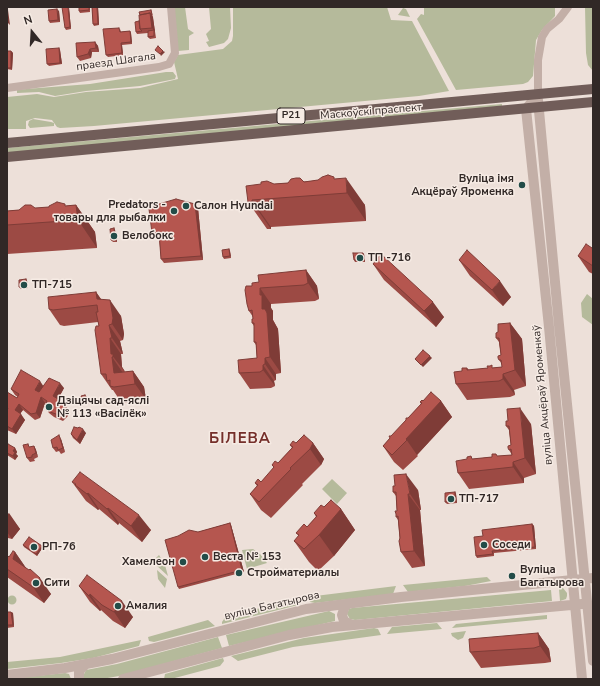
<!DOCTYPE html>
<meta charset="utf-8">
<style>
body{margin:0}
#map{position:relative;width:600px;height:686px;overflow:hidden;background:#ede0d9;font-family:"Nunito Sans",sans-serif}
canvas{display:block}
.frame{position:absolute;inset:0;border:8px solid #312826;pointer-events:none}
.north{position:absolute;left:12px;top:12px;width:40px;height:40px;-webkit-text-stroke:3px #f6ebe4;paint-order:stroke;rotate:342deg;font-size:11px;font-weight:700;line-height:16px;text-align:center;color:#312826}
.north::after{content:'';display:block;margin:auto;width:14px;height:18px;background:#312826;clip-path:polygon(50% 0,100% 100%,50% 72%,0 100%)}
</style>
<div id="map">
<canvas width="600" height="686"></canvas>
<div class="frame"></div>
<div class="north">N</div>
</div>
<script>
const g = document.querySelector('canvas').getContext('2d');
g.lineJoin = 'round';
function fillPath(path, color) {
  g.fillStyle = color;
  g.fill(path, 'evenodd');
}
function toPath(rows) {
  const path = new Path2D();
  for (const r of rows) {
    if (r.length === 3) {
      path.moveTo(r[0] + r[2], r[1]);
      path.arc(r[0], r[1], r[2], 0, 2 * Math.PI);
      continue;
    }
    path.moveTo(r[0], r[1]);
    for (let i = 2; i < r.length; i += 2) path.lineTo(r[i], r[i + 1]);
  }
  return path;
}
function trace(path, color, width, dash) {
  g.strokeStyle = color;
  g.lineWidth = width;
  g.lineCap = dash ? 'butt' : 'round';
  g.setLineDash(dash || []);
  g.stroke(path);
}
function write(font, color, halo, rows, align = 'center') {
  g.font = font + ' "Nunito Sans",sans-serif';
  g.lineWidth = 3;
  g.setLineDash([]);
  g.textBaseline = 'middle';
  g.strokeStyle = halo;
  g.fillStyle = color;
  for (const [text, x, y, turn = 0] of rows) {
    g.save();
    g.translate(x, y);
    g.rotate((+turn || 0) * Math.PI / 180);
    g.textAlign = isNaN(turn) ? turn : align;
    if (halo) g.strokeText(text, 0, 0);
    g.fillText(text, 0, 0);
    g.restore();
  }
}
fillPath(toPath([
 [174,7,185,7,188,29,194,33,189,36,189,50,178,51],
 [209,7,230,7,231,28,228,39,224,43,209,47,206,42,209,41,206,34,211,29],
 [233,7,387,7,391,20,412,21,449,91,419,96,94,126,60,128,57,127,52,120,35,118,26,121,26,129,7,129,7,97,37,94,54,97,86,92,140,88,178,79,174,62,178,55,223,49,232,41,233,36],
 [424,7,555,7,555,16,542,30,536,40,533,76,528,82,523,84,456,90,417,19,421,14,424,15],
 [585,7,593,7,593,71,588,65,586,53],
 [403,8,406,9,410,17,398,15],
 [166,72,173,72,176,76,175,79,140,86,86,91,55,96,39,92,17,93,17,90,26,89,90,84],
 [502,104,502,107,7,153,7,148],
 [33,119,51,122,54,123,54,126,30,128,28,125,29,121],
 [587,294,593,299,593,325,582,317,581,303],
 [332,479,347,493,337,504,322,489],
 [253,549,260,554,267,563,247,569,242,550],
 [159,555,165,565,168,576,156,565,155,559],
 [157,570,167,579,165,588,158,579],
 [487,577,491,581,465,586,408,592,403,585],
 [396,586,393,594,315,603,310,602,307,597],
 [563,588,567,593,567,596,566,599,560,601,559,589],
 [551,590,552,601,355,620,350,619,347,614,349,609,352,608],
 [12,600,4.5],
 [300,599,298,605,222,624,222,622,226,616],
 [329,611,335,614,335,621,229,646,226,635],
 [547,615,547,619,452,628,456,624],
 [208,620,215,626,154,642,149,641,148,637],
 [437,623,442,629,387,634,392,627],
 [374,628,378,629,381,635,293,647,238,661,231,656,304,638],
 [466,631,463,638,458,640,452,636,451,633],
 [218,637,222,648,119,676,102,679,84,679,83,676,86,670,117,664],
 [141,640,139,646,93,658,61,663,7,669,7,662,60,657],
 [223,658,224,661,220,666,171,679,164,679,165,674],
 [65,673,69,674,71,679,7,679]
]), '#b5ba9b');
trace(toPath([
 [7,88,159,67,169,64,175,53,171,7],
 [538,94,538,60,542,37,547,29,559,19,568,7]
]), '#c3afa7', 8);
trace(toPath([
 [538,94,526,109,549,327,582,679],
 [538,100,559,325,593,661],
 [350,603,345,606,342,615,344,621,352,625],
 [7,675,65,668,112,659,306,609,401,597,593,578],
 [79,679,79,671,86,664],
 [123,679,289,635,332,627,582,604]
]), '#c3afa7', 10);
trace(toPath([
 [7,143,593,89],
 [7,157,593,102]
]), '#715d59', 10);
fillPath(toPath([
 [79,7,90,7,90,12,80,13,79,11],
 [92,7,98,7,99,25,94,26,93,24],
 [69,8,71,29,66,30,65,28],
 [151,10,152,12,156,38,150,39,148,37,148,33,137,34,136,32,139,21],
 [59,11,60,22,50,23,49,21],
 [120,29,121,32,130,31,131,33,132,44,122,45,123,55,108,57,106,55],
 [95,42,98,46,99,52,92,52,91,58,80,61,77,57],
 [59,48,60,50,62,64,49,66,47,64],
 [7,51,11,51,13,53,12,70,7,69],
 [336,179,365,205,366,221,271,227,271,229,267,229,248,202,274,184],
 [195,204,198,208,203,260,164,263,161,259,159,236,155,237,152,233],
 [76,205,95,232,97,248,7,254,7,211],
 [114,228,115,230,117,242,113,242,111,240],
 [592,248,593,248,593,274,589,272,578,256],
 [229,249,230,251,231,258,224,259,223,257],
 [364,254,365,262,355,262,354,260],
 [459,260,511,297,503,306,470,276],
 [373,264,444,317,436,327,384,280],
 [306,270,317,286,319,299,315,301,271,304,271,308,273,311,273,320,278,329,281,373,276,374,276,380,274,381,275,386,271,388,250,389,239,373,257,358,256,345,254,342,254,326,252,323,253,319,253,317,249,311,252,286,259,282],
 [26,279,27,281,28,288,21,289,19,287],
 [96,292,101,299,121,316,124,334,123,340,120,341,123,354,121,354,122,367,124,370,125,372,133,371,144,387,146,399,125,403,121,402,113,390,112,390,101,374,99,326,98,322,64,326,60,325,49,309],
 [510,323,522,339,526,386,514,390,515,395,510,397,467,400,456,384,462,371,467,368,469,370,502,367,502,364,499,360,501,355,499,342,496,338,498,332],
 [43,386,64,388,58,399,63,402,70,412,67,417,63,421,54,417,49,413,45,407,46,403,45,403,40,418,35,420,23,410,20,414,25,420,16,434,7,430,7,392,17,398,18,397,15,395,11,389],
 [85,395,87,397,89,403,80,406,78,404,81,398],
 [423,401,441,401,452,417,417,455,418,456,403,470,394,462,383,446,421,404,420,402],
 [508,421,531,424,536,474,524,478,524,483,469,489,458,473,473,459,512,455,509,450,511,445,509,430,506,426],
 [86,433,80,444,73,438,71,434],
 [61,439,65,452,61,454,59,451,56,452,53,448],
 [296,443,313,443,324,459,321,465,302,484,303,485,271,518,261,510,250,494,257,486,255,483,261,482,274,468,272,465,278,463,292,448,290,445],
 [7,445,15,448,17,452,16,454,18,456,15,460,7,455],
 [34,446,36,450,38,457,34,459,35,461,30,462,27,458,31,447],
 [72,482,151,530,142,542,119,523,118,525,99,509,98,510,86,501],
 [418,490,421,510,420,510,425,566,412,568,401,552,398,520,396,517,397,511,396,496,393,492],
 [455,492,456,494,457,503,447,504,445,502],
 [324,507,341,509,355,530,334,556,318,571,309,562,294,541,299,536,296,533,307,527,316,517,314,513],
 [7,512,20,529,12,539,8,538,7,537],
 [230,523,231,525,244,572,179,589,178,587,198,532],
 [532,524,534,526,536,549,494,553,494,556,477,558,476,556,483,536],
 [23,545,42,546,43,547,37,556,24,547],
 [15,552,26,568,51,594,44,603,7,577,7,555,9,557],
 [79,586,133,617,125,628,113,621,101,610,100,611,90,602],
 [7,612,11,612,13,613,14,627,7,628],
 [538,633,549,649,551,662,545,663,481,668,470,652]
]), '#9c4a44');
fillPath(toPath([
 [68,7,69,8,71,29,70,27],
 [97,7,98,7,99,25,98,24],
 [7,8,8,10,10,25,8,23],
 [57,9,59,11,60,22,58,20],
 [150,13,153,17,155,32,152,28],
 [130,31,131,33,132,44,131,42],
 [95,42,98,46,99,52,96,48],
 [121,43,122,45,123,55,122,53],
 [59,48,60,50,62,64,60,63],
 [90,49,92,52,91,58,88,54],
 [11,51,13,53,12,70,11,68],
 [163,51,165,52,161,56,160,54],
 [346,178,365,205,366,221,347,193],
 [252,200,271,227,271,229,252,202],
 [195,204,198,208,203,260,201,256],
 [76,205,95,232,97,248,78,220],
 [114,228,115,230,117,242,115,240],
 [229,249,230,251,231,258,230,256],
 [363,253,364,254,365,262,363,260],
 [306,270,317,286,319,299,308,283],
 [26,279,27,281,28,288,27,286],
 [500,281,511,297,503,306,492,290],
 [260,288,271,304,271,308,273,311,273,320,278,329,281,373,270,357,262,309],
 [96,292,107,308,97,299],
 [110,300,121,316,124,334,123,340,112,324],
 [433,302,444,317,436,327,424,311],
 [510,323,522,339,526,386,515,370],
 [109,325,120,341,123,354,112,338],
 [110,338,121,354,122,367,124,370,125,372,111,354],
 [430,356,432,358,423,367,421,365],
 [112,357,123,373,114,373],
 [265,358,276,374,276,380,265,364],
 [263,365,274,381,275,386,263,370],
 [133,371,144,387,146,399,135,384],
 [503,374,514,390,515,395,503,379],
 [40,381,44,387,39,395,35,390],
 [60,383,64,388,57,401,53,396],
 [41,397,45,403,40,418,36,413],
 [441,401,452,417,417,455,406,439],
 [63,402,70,412,67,417,63,411],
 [19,404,23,410,19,415,15,410],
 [520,408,531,424,536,474,525,458],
 [21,414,25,420,16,434,12,429],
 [83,429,86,433,80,444,77,440],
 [59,435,61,439,65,452,63,448],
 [313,443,324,459,321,465,310,449],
 [34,446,36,450,38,457,36,453],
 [15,448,17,452,16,454,18,456,15,460,13,456,13,451],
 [513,462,524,478,524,483,513,467],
 [406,474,418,490,421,510,410,494],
 [455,492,456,494,457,503,455,501],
 [88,493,99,509,98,510,87,494],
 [408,494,420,510,425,566,414,551],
 [108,508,119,523,118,525,107,509],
 [341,509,355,530,334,556,319,535],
 [9,513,20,529,12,539,7,532,7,515],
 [139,515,151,530,142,542,131,526],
 [230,523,231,525,244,572,242,570],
 [532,524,534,526,536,549,535,547],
 [42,546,43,547,37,556,36,554],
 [15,552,26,568,13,559],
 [40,578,51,594,44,603,33,587],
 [90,594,101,610,100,611,89,596],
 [122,601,133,617,125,628,114,612],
 [11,612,13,613,14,627,13,625],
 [538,633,549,649,551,662,540,646]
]), '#7f3c37');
const building = toPath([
 [62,7,68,7,70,27,65,28,62,7],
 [79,7,89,7,89,10,79,11,79,7],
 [92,7,97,7,98,24,93,24,92,7],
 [7,9,8,23,7,24,7,9],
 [57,9,58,20,49,21,48,10,57,9],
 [151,10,152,15,150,13,140,15,139,12,151,10],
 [150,13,152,28,140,29,139,15,150,13],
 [139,21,140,29,142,31,136,32,135,22,139,21],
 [119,28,120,32,130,31,131,42,121,43,122,53,106,55,103,29,119,28],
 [154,30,154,36,148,37,148,31,154,30],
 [95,42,96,48,90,49,88,54,77,57,76,43,95,42],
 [158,46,163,51,160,54,155,50,158,46],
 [59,48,60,63,47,64,46,49,59,48],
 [7,51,11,51,11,68,7,68,7,51],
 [328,175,334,177,334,179,346,178,347,193,252,200,252,202,248,202,246,186,261,184,261,182,267,181,274,184,288,183,291,179,296,178,300,178,304,182,318,180,322,177,328,175],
 [176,199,195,204,201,256,161,259,159,232,152,233,149,209,159,204,176,199],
 [57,202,65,204,65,206,76,205,78,220,7,225,7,211,19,210,25,205,31,205,35,208,49,207,49,206,57,202],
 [114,228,115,240,111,240,110,229,114,228],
 [586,244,592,248,593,248,593,266,578,256,586,244],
 [229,249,230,256,223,257,222,250,229,249],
 [467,250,500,281,492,290,459,260,467,250],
 [353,253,363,253,363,260,354,260,353,253],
 [381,254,433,302,424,311,373,264,381,254],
 [306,270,308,283,304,285,260,288,260,295,262,295,262,309,265,309,267,313,270,357,265,358,265,364,263,365,263,370,260,372,239,373,238,360,257,358,256,342,254,342,254,323,252,323,252,319,253,319,252,310,249,311,247,304,245,290,246,286,252,286,252,283,259,282,258,275,306,270],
 [26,279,27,286,19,287,19,280,26,279],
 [96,292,97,299,110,300,113,318,112,324,109,325,112,338,110,338,111,354,113,354,113,357,112,357,114,373,133,371,135,384,114,387,110,386,110,380,107,381,106,374,101,374,95,330,96,326,99,326,96,312,98,312,97,305,53,310,49,309,48,297,96,292],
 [510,323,515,370,503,374,503,379,499,381,456,384,454,372,462,371,462,368,467,368,467,370,488,368,487,366,490,366,492,365,492,368,502,367,501,360,499,360,498,358,498,356,501,355,499,338,496,338,496,333,498,332,498,324,510,323],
 [423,350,430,356,421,365,415,359,423,350],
 [21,370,40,381,35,390,39,392,49,378,60,383,53,396,63,402,63,404,66,406,63,411,59,415,50,412,45,407,47,401,41,397,36,413,31,414,19,404,15,410,21,414,12,429,7,426,7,410,8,408,7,408,7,392,17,398,19,394,11,389,21,370],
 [431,392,441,401,406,439,407,440,392,455,383,446,390,438,389,436,391,436,406,420,406,418,408,418,422,403,420,402,422,400,423,401,431,392],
 [85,395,87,402,78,404,77,399,81,398,81,396,85,395],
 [520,408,525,458,513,462,513,467,458,473,456,461,467,459,467,457,471,456,472,459,492,457,492,454,496,454,497,456,512,455,511,449,509,450,508,448,508,446,511,445,509,426,506,426,506,421,508,421,507,409,520,408],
 [74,427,78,428,79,427,83,429,77,440,71,434,74,427],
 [59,435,63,448,58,450,57,447,53,448,51,440,59,435],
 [304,435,313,443,310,449,290,468,291,469,259,502,250,494,258,485,255,483,258,479,261,482,274,467,272,465,275,461,278,463,293,447,290,445,293,441,296,443,304,435],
 [8,444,15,448,13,451,15,452,13,456,7,453,7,445,8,444],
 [28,444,29,447,34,446,36,453,32,455,32,457,27,458,23,445,28,444],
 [80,472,139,515,131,526,108,508,107,509,88,493,87,494,75,485,76,484,72,482,80,472],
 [406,474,410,494,408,494,414,551,401,552,399,541,400,538,398,516,396,517,396,514,395,511,397,511,396,492,393,492,393,486,395,486,394,475,406,474],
 [455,492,455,501,445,502,445,493,455,492],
 [331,500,341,509,319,535,304,549,294,541,299,535,296,533,304,524,307,527,317,516,314,513,321,505,324,507,331,500],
 [230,523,242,570,178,587,165,540,178,536,189,530,198,532,230,523],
 [532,524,535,547,492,551,493,554,476,556,474,537,483,536,482,530,532,524],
 [29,537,42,546,36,554,23,545,29,537],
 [13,551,15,552,13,559,29,570,30,569,40,578,33,587,7,569,7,555,9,557,13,551],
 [87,575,122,601,114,612,102,605,90,594,89,596,79,586,87,575],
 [7,612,11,612,13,625,7,625,7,612],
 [538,633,540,646,534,648,470,652,469,639,538,633]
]);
fillPath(building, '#b5564f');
trace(building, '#7f3c37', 1);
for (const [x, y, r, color] of [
 [522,185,4,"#224c48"],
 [186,206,4,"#224c48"],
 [174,211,4,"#224c48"],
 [114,236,4,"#224c48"],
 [360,258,4,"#224c48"],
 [24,285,4,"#224c48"],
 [49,407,4,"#224c48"],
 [451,499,4,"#224c48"],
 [484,545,4,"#224c48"],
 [34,547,4,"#224c48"],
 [205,557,4,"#224c48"],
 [183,562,4,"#224c48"],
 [239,573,4,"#224c48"],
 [512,576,4,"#224c48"],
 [36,583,4,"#224c48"],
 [118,606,4,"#224c48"]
]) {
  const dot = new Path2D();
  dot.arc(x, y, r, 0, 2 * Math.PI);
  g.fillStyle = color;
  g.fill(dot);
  trace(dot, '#f6ebe4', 1.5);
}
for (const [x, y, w] of [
 [291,116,28]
]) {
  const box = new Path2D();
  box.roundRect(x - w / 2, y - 8, w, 16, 3);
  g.fillStyle = '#f6ebe4';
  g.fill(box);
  trace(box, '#312826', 1);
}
write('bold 10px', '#312826', null, [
 ["Р21",291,116]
]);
write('11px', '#312826', '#f6ebe4', [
 ["праезд Шагала",116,62,-8],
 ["Маскоўскі праспект",371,112,-5],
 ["вуліца Акцёраў Яроменкаў",543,395,-95],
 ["вуліца Багатырова",272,606,-13]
]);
write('bold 11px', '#312826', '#f6ebe4', [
 ["Вуліца імя",514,179,"right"],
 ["Акцёраў Яроменка",514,192,"right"],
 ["Predators -",166,205,"right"],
 ["товары для рыбалки",166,218,"right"],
 ["Салон Hyundai",194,206],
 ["Велобокс",122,236],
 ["ТП -716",368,258],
 ["ТП-715",32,285],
 ["Дзіцячы сад-яслі",57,401],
 ["№ 113 «Васілёк»",57,414],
 ["ТП-717",459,499],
 ["Соседи",492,545],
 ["РП-76",42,547],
 ["Веста № 153",213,557],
 ["Хамелеон",175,562,"right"],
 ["Вуліца",520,570],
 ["Багатырова",520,583],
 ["Стройматериалы",247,573],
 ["Сити",44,583],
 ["Амалия",126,606]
], 'left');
g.letterSpacing = '1px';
write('bold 15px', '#752f2a', '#f6ebe4', [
 ["БІЛЕВА",240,439]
]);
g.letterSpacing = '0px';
</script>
